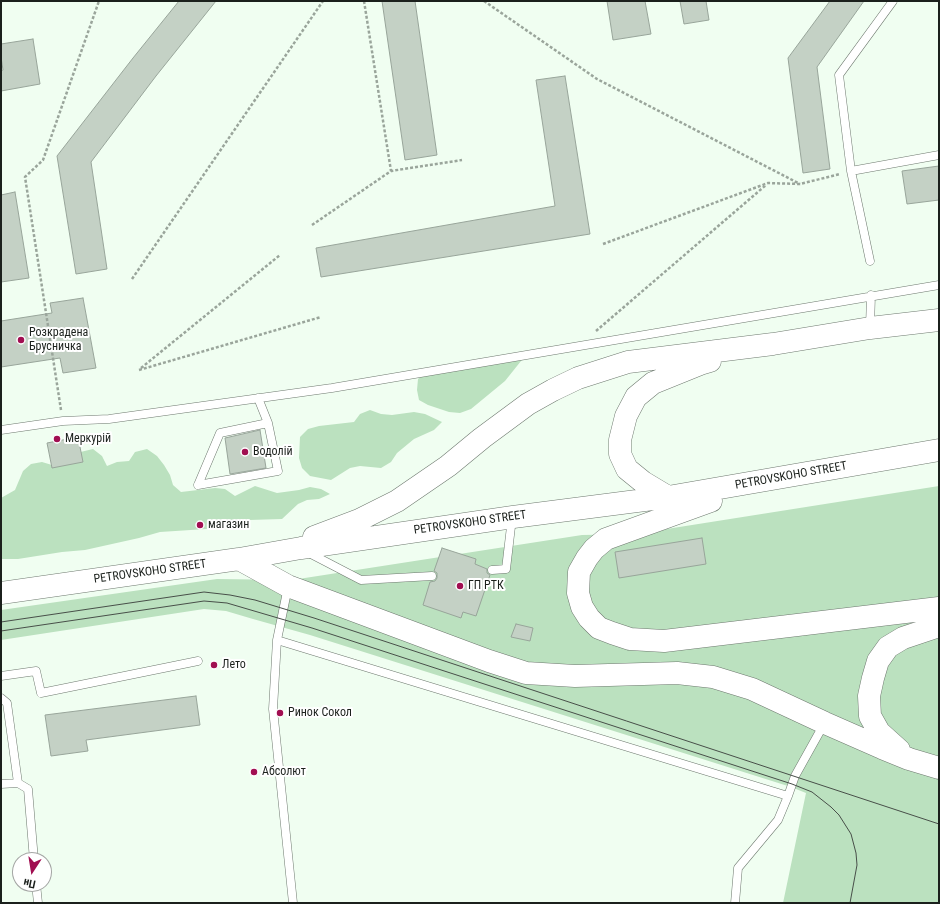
<!DOCTYPE html>
<meta charset="utf-8">
<style>
body{margin:0}
#map{position:relative;width:940px;height:904px;overflow:hidden;background:#f0fef1;font-family:"Roboto Condensed",sans-serif}
canvas{display:block}
.frame{position:absolute;inset:0;border:2px solid #1b201c;pointer-events:none}
.north{position:absolute;left:12px;top:852px;width:40px;height:40px;box-sizing:border-box;background:#fff;border:1px solid #a4a6a4;border-radius:50%;rotate:192deg;font-size:11px;font-weight:700;line-height:16px;text-align:center;color:#1b201c}
.north::after{content:'';display:block;margin:auto;width:14px;height:18px;background:#a10e51;clip-path:polygon(50% 0,100% 100%,50% 72%,0 100%)}
</style>
<div id="map">
<canvas width="940" height="904"></canvas>
<div class="frame"></div>
<div class="north">Пн</div>
</div>
<script>
const g = document.querySelector('canvas').getContext('2d');
g.lineJoin = 'round';
function fillPath(path, color) {
  g.fillStyle = color;
  g.fill(path, 'evenodd');
}
function toPath(rows) {
  const path = new Path2D();
  for (const r of rows) {
    path.moveTo(r[0], r[1]);
    for (let i = 2; i < r.length; i += 2) path.lineTo(r[i], r[i + 1]);
  }
  return path;
}
function trace(path, color, width, dash) {
  g.strokeStyle = color;
  g.lineWidth = width;
  g.lineCap = dash ? 'butt' : 'round';
  g.setLineDash(dash || []);
  g.stroke(path);
}
function write(font, color, halo, rows, align = 'center') {
  g.font = font + ' "Roboto Condensed",sans-serif';
  g.lineWidth = 4;
  g.setLineDash([]);
  g.textBaseline = 'middle';
  g.strokeStyle = halo;
  g.fillStyle = color;
  for (const [text, x, y, turn = 0] of rows) {
    g.save();
    g.translate(x, y);
    g.rotate((+turn || 0) * Math.PI / 180);
    g.textAlign = isNaN(turn) ? turn : align;
    if (halo) g.strokeText(text, 0, 0);
    g.fillText(text, 0, 0);
    g.restore();
  }
}
fillPath(toPath([
 [525,356,505,381,471,409,460,413,449,412,428,405,419,400,417,390,418,379,426,371],
 [370,410,381,414,392,415,414,412,425,414,442,422,434,430,414,439,397,453,391,462,381,468,360,466,350,468,331,480,310,476,302,468,299,458,300,437,308,429,319,426,354,422,360,414],
 [93,449,102,456,107,466,117,462,129,461,135,452,147,449,157,456,164,465,170,475,173,485,181,492,215,488,225,489,235,496,255,486,277,493,299,490,310,487,321,489,330,494,319,499,307,500,298,504,282,519,249,520,206,529,160,532,139,538,85,550,62,552,18,559,1,559,1,498,15,490,23,471,31,464,42,462,52,465,72,454],
 [939,486,939,903,783,903,806,793,791,787,310,635,253,619,226,611,204,609,1,640,1,610,217,579,292,580,582,535,635,534]
]), '#bbe1bf');
const building = toPath([
 [179,1,216,1,156,76,91,162,107,269,76,274,57,156,133,58,179,1],
 [382,1,415,1,437,155,405,160,382,1],
 [607,1,645,1,651,34,613,40,607,1],
 [680,1,706,1,709,20,684,24,680,1],
 [830,1,864,1,817,67,830,169,803,173,788,58,830,1],
 [33,39,40,84,1,91,1,71,3,70,1,57,1,44,33,39],
 [565,76,590,234,321,277,316,248,555,206,536,80,565,76],
 [939,166,939,200,907,204,902,171,939,166],
 [15,192,29,278,1,282,1,195,15,192],
 [83,298,96,368,63,373,60,358,1,367,1,321,52,313,50,303,83,298],
 [260,430,266,468,230,474,225,438,260,430],
 [78,437,83,462,52,468,47,443,78,437],
 [702,538,706,564,619,578,615,552,702,538],
 [442,548,476,559,475,564,487,569,487,573,490,575,476,616,463,612,461,618,423,605,430,582,435,581,437,578,437,573,434,571,442,548],
 [516,624,533,628,530,641,511,637,516,624],
 [196,696,200,725,86,740,88,751,51,756,45,715,196,696]
]);
fillPath(building, '#c4d1c5');
trace(building, '#98a59a', 1);
const service = toPath([
 [851,171,939,155],
 [870,261,851,171,839,75,893,1],
 [870,327,871,295],
 [1,430,63,421,109,419,332,388,939,285],
 [198,485,278,471,268,423,258,398],
 [198,485,220,433,268,423],
 [309,553,361,580,432,576],
 [492,570,506,569,512,518],
 [288,587,277,640,788,796,795,776,824,724],
 [277,640,273,709,293,903],
 [1,676,36,671,41,693,198,661],
 [1,698,7,703,18,783,1,784],
 [18,783,28,789,34,860],
 [36,884,38,903],
 [735,903,738,868,778,820,788,796]
]);
const secondary = toPath([
 [668,497,643,482,627,469,620,454,620,440,626,416,636,397,653,383,700,364,710,361],
 [711,501,606,539,594,549,587,558,579,572,578,593,582,607,589,618,599,628,612,633,630,639,664,641,939,608],
 [314,537,359,520,397,501,448,466,482,438,528,404,553,390,578,378,628,362,773,344,870,328,939,320],
 [239,559,288,586,489,661,526,673,575,676,677,673,713,677,752,689,825,723,882,748,909,759,939,768],
 [1,593,239,559,301,548,513,517,668,497,939,450],
 [899,750,879,732,870,716,869,696,873,678,878,661,888,647,903,638,939,626]
]);
trace(service, '#6e796f', 9);
trace(secondary, '#6e796f', 23);
trace(toPath([
 [364,1,391,171],
 [484,1,597,79,800,184],
 [312,225,391,171,462,160],
 [603,244,768,183,800,184,840,174],
 [132,279,323,1],
 [596,331,766,185],
 [141,368,280,255],
 [139,370,321,317],
 [61,410,25,177,43,160,99,1]
]), '#9aa59b', 2.5, [3, 2]);
trace(service, '#fff', 8);
trace(secondary, '#fff', 22);
trace(toPath([
 [1,622,204,592,230,595,255,600,314,618,939,824],
 [1,631,204,601,227,603,312,628,792,784,812,792,831,807,839,815,851,834,856,853,857,865,850,903]
]), '#484f49', 1);
for (const [x, y, r, color] of [
 [21,340,4,"#a10e51"],
 [57,439,4,"#a10e51"],
 [245,452,4,"#a10e51"],
 [200,525,4,"#a10e51"],
 [460,586,4,"#a10e51"],
 [214,665,4,"#a10e51"],
 [280,713,4,"#a10e51"],
 [254,772,4,"#a10e51"]
]) {
  const dot = new Path2D();
  dot.arc(x, y, r, 0, 2 * Math.PI);
  g.fillStyle = color;
  g.fill(dot);
  trace(dot, '#fff', 1.5);
}
write('12px', '#1b201c', '#fff', [
 ["Розкрадена",29,333],
 ["Брусничка",29,347],
 ["Меркурій",65,439],
 ["Водолій",253,452],
 ["магазин",208,525],
 ["ГП РТК",468,586],
 ["Лето",222,665],
 ["Ринок Сокол",288,713],
 ["Абсолют",262,772]
], 'left');
write('12px', '#1b201c', '#fff', [
 ["PETROVSKOHO STREET",791,476,-10],
 ["PETROVSKOHO STREET",470,523,-8],
 ["PETROVSKOHO STREET",150,572,-8]
]);
</script>
